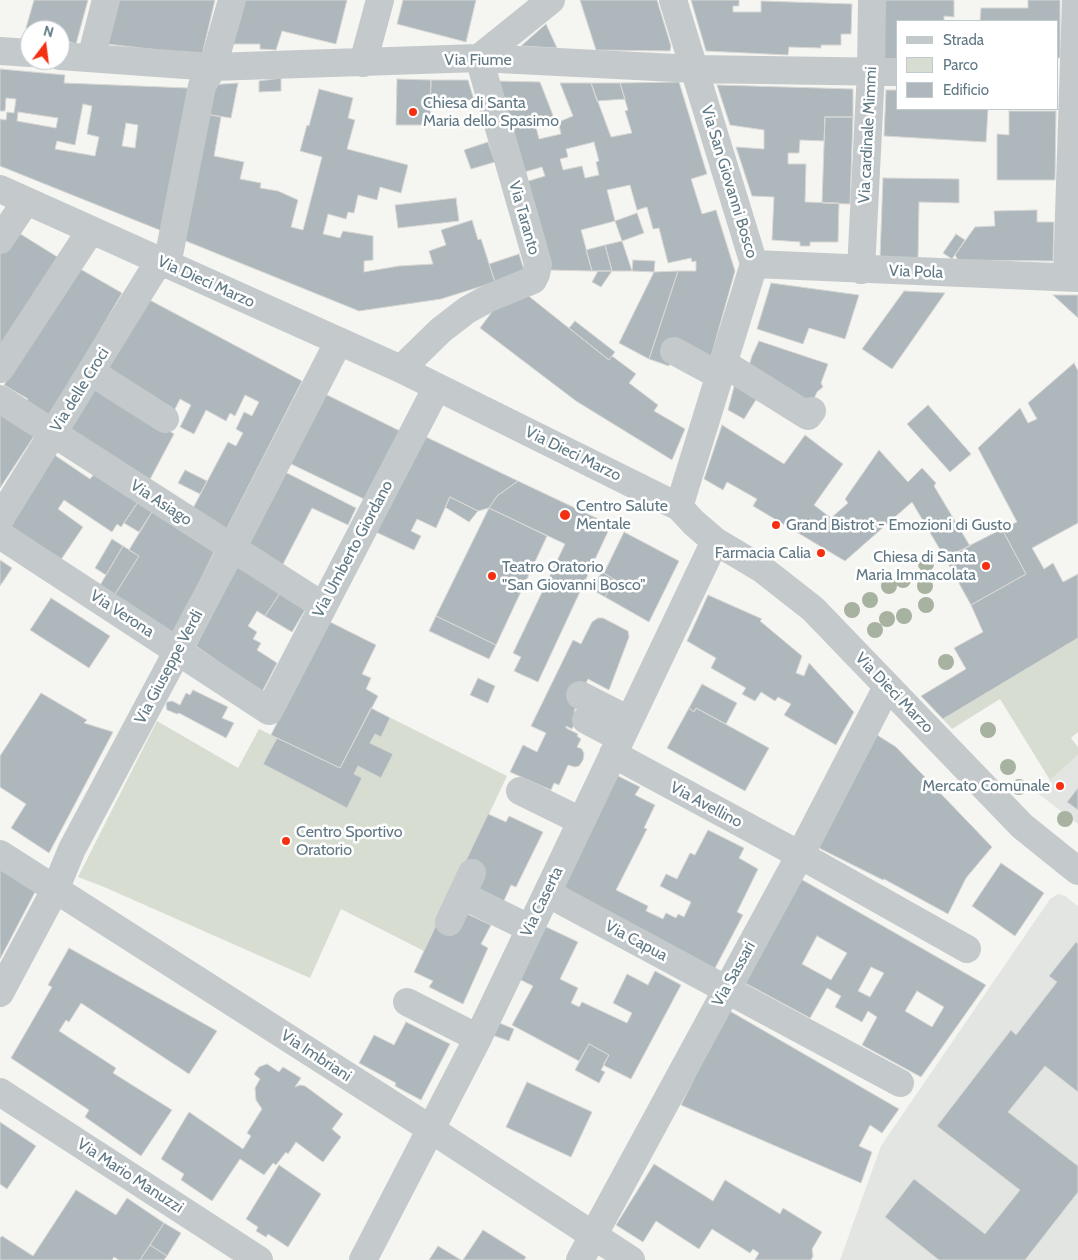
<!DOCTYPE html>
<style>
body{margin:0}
#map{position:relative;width:1078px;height:1260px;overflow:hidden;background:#f5f5f1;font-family:Cabin,sans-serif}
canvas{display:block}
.legend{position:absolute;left:896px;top:20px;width:162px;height:90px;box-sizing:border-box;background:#fff;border:1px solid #c0c9ce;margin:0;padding:6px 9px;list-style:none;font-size:15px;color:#617985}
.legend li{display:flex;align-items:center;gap:10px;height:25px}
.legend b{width:25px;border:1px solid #c0c9ce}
.north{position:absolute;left:20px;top:20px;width:50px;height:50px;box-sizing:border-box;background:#fff;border:1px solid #c0c9ce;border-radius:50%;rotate:15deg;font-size:14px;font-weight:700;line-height:20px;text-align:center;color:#617985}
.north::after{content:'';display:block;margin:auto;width:18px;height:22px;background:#f52f11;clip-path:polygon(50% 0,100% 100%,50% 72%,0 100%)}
</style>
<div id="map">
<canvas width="1078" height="1260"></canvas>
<ul class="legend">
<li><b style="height:6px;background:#c4c9cb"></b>Strada</li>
<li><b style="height:14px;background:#d7ded1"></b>Parco</li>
<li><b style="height:14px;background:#aeb8bc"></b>Edificio</li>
</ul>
<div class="north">N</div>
</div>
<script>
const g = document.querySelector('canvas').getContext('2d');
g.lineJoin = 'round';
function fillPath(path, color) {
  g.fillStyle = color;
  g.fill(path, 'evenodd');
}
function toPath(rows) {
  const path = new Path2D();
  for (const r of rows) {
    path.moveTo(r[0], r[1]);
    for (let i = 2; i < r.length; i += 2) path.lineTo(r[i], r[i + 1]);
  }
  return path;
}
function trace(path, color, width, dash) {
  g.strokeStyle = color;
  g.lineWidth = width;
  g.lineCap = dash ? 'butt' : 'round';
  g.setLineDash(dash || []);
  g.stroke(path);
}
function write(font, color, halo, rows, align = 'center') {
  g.font = font + ' Cabin,sans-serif';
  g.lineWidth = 5;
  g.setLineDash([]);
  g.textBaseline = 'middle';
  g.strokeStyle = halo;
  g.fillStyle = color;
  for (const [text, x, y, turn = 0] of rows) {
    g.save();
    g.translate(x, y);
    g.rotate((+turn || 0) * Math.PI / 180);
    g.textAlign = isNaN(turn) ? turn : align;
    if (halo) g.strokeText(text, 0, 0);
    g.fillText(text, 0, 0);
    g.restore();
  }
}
fillPath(toPath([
 [1078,755,1078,824,1036,792],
 [1058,894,1065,896,1078,906,1078,1260,840,1260,881,1146,1050,899]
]), '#e3e5e2');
fillPath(toPath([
 [1078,638,1078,732,1071,738,1078,747,1078,755,1050,780,1000,699,952,729,943,719],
 [371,708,507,776,424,951,341,909,310,978,104,887,78,877,157,721,238,768,259,729,340,768]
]), '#d7ded1');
const building = toPath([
 [34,0,88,0,76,44,60,39,60,30,33,30,26,28,34,0],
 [117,0,215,0,202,55,106,44,117,0],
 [241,0,347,0,336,44,282,31,276,50,260,49,260,44,230,44,241,0],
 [403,0,476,0,466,42,397,24,403,0],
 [580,0,657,0,671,46,670,51,596,50,580,0],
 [691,0,739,0,739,6,733,6,733,12,761,12,761,1,852,4,851,34,841,34,841,45,821,45,821,48,789,47,788,55,706,51,691,0],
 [882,0,954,0,954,17,944,16,944,21,897,21,897,61,881,61,882,0],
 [1028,0,1060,0,1060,58,1057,58,1057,21,980,21,981,8,1028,8,1028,0],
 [546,24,557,48,521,46,546,24],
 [0,69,65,75,64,83,188,88,162,231,0,166,0,119,6,120,7,112,14,113,16,99,6,98,5,111,0,111,0,69],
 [83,104,92,106,87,134,99,137,95,156,55,149,57,141,75,145,83,104],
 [18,112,58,118,56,128,17,121,18,112],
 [126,123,138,125,135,148,122,146,126,123],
 [281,78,281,91,259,92,259,81,281,78],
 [397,79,431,80,430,125,396,125,397,79],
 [431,80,468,80,474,100,430,100,431,80],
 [496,81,540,82,556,123,573,116,560,83,591,83,611,137,632,133,625,111,628,110,620,83,679,82,707,174,691,179,702,214,716,210,735,271,709,364,677,342,669,366,649,359,678,271,696,271,696,261,692,262,691,258,668,263,659,228,653,229,647,207,637,210,630,185,607,190,615,221,581,230,592,271,550,270,522,183,545,176,542,167,521,173,496,81],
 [542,117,545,128,559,125,561,134,539,139,534,119,542,117],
 [594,142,599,161,596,162,599,175,585,178,582,166,563,170,560,159,568,157,566,149,594,142],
 [238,83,231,118,205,114,209,85,238,83],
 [591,83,620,83,625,99,597,101,591,83],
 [717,85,853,89,853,117,825,117,824,141,800,140,799,153,788,153,788,164,806,164,805,202,839,203,838,242,810,242,810,246,800,246,800,242,772,240,774,197,752,196,736,147,764,149,764,130,730,125,717,85],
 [319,89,353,98,348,118,355,120,347,149,408,165,401,193,380,187,377,200,358,195,354,213,348,212,346,219,328,214,323,234,340,238,343,231,373,236,373,260,364,261,364,272,399,266,433,264,429,251,446,245,441,230,472,220,478,240,481,239,495,282,441,299,359,311,181,239,205,114,221,117,214,156,244,162,240,179,261,183,260,188,278,191,298,200,291,227,303,230,322,157,300,151,307,125,309,126,319,89],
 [886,90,897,90,897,109,988,109,986,142,884,136,886,90],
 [1009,111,1056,111,1055,180,997,180,997,134,1009,135,1009,111],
 [825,117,853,117,850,204,822,203,825,117],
 [488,142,495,162,471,169,464,150,488,142],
 [883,178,959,179,959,203,919,202,918,258,880,258,883,178],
 [456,198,459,221,398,228,395,205,456,198],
 [1037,210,1037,222,1054,222,1053,261,958,260,955,255,975,227,995,226,994,211,1037,210],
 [637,213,644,233,622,241,615,221,637,213],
 [14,230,59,258,0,352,0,253,14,230],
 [956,234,965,240,952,259,943,253,956,234],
 [622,241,632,271,612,271,605,245,622,241],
 [605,245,612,271,592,271,586,250,605,245],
 [519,254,524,270,495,282,489,264,519,254],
 [633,260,655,261,654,272,632,271,633,260],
 [75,266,122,293,46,423,22,409,28,399,4,385,75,266],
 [598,271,612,271,601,287,592,282,598,271],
 [678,271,649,359,619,343,654,272,678,271],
 [771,283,859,295,845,339,809,328,803,344,757,329,771,283],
 [904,291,945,293,892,369,862,349,904,291],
 [526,294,609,360,612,356,636,374,629,383,658,405,654,411,685,429,672,460,576,401,480,328,497,305,526,294],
 [1053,295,1078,295,1078,318,1053,295],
 [142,296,302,381,224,534,191,512,228,442,236,446,243,433,236,429,244,412,252,416,259,402,245,395,235,416,230,413,226,421,206,410,194,434,180,427,191,405,180,399,173,413,103,370,142,296],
 [575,321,615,352,609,360,569,328,575,321],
 [759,341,828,364,821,383,823,387,817,392,809,410,747,372,752,356,759,341],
 [1074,363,1078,371,1078,523,1032,548,1044,569,1053,563,1063,582,1078,574,1078,638,943,719,921,696,966,669,954,648,983,632,971,605,1026,574,1002,529,1017,522,978,448,1020,408,1028,423,1037,419,1028,403,1074,363],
 [735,383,757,398,744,419,728,410,735,383],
 [94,384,174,434,148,483,64,431,94,384],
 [321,392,400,431,366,500,287,462,321,392],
 [928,405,971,454,950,472,907,424,928,405],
 [0,410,36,433,0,488,0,410],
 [722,425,784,464,805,435,843,464,814,505,831,518,848,503,845,499,879,450,908,482,922,468,936,483,934,486,970,546,945,558,912,502,845,561,753,506,757,499,727,482,723,490,704,479,722,425],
 [424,436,518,481,497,496,489,508,478,511,450,497,436,528,417,519,411,531,421,536,414,550,376,532,424,436],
 [53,454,90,479,95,473,138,502,121,527,117,524,112,532,64,500,58,509,83,527,60,561,4,523,53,454],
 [185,470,207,481,200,494,178,483,185,470],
 [285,472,356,508,348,525,312,508,281,568,247,547,285,472],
 [518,481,611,525,538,682,514,671,521,657,513,653,565,544,489,508,497,496,518,481],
 [450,497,478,511,469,522,445,507,450,497],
 [138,502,152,512,139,532,124,523,138,502],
 [489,508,547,536,496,645,436,616,489,508],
 [152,512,214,552,174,634,114,596,139,556,129,550,152,512],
 [1002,529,1026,574,971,605,945,558,1002,529],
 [624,532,679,561,649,622,605,597,615,580,604,573,624,532],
 [112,539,123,546,106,575,95,568,112,539],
 [123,546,139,556,114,596,99,587,123,546],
 [0,560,12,568,0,586,0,560],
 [237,567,280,593,265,616,257,611,248,626,257,632,253,639,261,643,257,650,277,663,262,692,196,646,237,567],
 [602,572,615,580,605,597,591,589,602,572],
 [280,593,305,610,292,632,265,616,280,593],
 [708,595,762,619,760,621,802,656,796,673,804,676,809,663,854,712,836,745,784,715,791,704,778,697,775,701,761,692,755,701,742,694,746,688,711,668,716,658,687,641,708,595],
 [51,598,110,636,89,668,30,630,51,598],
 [436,616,496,645,489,659,429,631,436,616],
 [598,618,603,618,628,631,629,637,609,690,588,679,580,695,574,712,579,715,572,729,566,726,566,728,578,734,577,736,581,739,577,747,582,749,584,754,583,760,579,766,575,767,568,765,559,785,554,783,551,790,510,772,523,745,537,752,546,733,531,726,573,640,581,644,592,622,598,618],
 [328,621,376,645,362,674,371,678,366,689,378,696,340,768,271,735,328,621],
 [478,678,495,686,488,703,470,695,478,678],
 [702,684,737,703,726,724,696,708,694,712,689,708,702,684],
 [193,690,228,707,222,718,234,723,226,738,179,713,177,714,167,710,166,705,167,702,172,701,180,705,186,693,190,695,193,690],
 [41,693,87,720,84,723,113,732,49,853,11,828,26,804,0,787,0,756,41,693],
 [371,708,390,718,381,737,375,734,370,743,393,754,381,778,358,766,354,774,362,778,347,808,263,764,277,738,340,768,371,708],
 [689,708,694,712,696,708,769,748,745,791,667,748,689,708],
 [877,735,896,747,992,847,966,878,948,914,884,879,883,880,819,848,877,735],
 [612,773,640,787,635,795,655,805,644,828,647,829,616,890,648,906,646,911,663,919,666,913,676,918,678,914,684,917,691,902,660,886,666,874,677,879,690,853,695,855,708,830,744,848,739,858,758,869,737,912,743,915,714,970,561,888,612,773],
 [1078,788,1078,810,1067,802,1078,788],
 [488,814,506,822,509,816,543,832,516,887,511,885,502,905,473,891,462,869,488,814],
 [1001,863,1044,893,1015,936,972,906,1001,863],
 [0,867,36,890,0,959,0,867],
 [799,878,986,985,921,1077,862,1045,877,1017,868,1011,862,1022,835,1007,841,996,827,988,810,1018,745,983,799,878],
 [817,936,847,953,831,980,802,964,817,936],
 [871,967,884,973,870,997,858,991,871,967],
 [917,991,944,1007,932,1027,905,1011,917,991],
 [463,912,491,925,481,944,488,948,463,1004,429,987,433,981,414,972,440,917,463,912],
 [542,925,578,942,560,979,578,988,571,1003,579,1007,582,1002,627,1023,632,1013,613,1003,627,974,648,985,655,971,681,985,631,1079,603,1065,609,1055,589,1044,579,1061,512,1025,533,986,515,977,542,925],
 [1076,942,1078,944,1078,1092,1045,1066,1008,1112,1078,1166,1078,1192,1025,1260,939,1260,885,1217,914,1179,985,1234,1020,1190,937,1126,1011,1030,1016,1035,1057,982,1049,976,1076,942],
 [69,948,217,1031,189,1074,81,1003,69,1022,66,1020,59,1031,116,1068,113,1073,172,1110,141,1156,85,1117,89,1110,11,1058,52,987,48,985,69,948],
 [728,1010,899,1109,882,1133,870,1125,859,1146,872,1152,861,1183,681,1105,728,1010],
 [406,1022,450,1044,421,1100,395,1086,396,1083,359,1063,374,1035,394,1045,406,1022],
 [497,1022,514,1029,509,1041,492,1035,497,1022],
 [589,1044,609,1055,601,1070,605,1072,599,1083,575,1070,589,1044],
 [267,1064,279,1072,283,1067,301,1078,295,1087,300,1085,305,1086,343,1114,332,1129,341,1137,323,1162,296,1142,288,1154,286,1152,276,1165,273,1163,264,1175,240,1159,212,1201,181,1180,184,1174,161,1159,189,1112,243,1149,251,1136,247,1133,262,1109,256,1100,255,1088,260,1079,254,1074,259,1067,267,1064],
 [527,1082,592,1112,571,1157,506,1127,527,1082],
 [0,1122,36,1146,7,1189,0,1184,0,1122],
 [654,1164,713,1201,725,1180,780,1214,783,1208,822,1232,812,1249,813,1256,811,1260,755,1260,759,1253,753,1249,750,1253,712,1229,699,1249,656,1221,643,1242,616,1225,654,1164],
 [279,1165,321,1194,288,1247,268,1234,266,1237,256,1231,258,1227,246,1219,279,1165],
 [76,1190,116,1215,127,1198,164,1223,140,1260,119,1260,114,1257,112,1260,0,1260,0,1238,2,1236,33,1256,76,1190],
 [164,1223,181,1233,167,1256,150,1245,164,1223],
 [483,1230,526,1257,524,1260,463,1260,483,1230],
 [150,1245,167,1256,164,1260,140,1260,150,1245],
 [438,1246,461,1260,429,1260,438,1246]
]);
fillPath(building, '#aeb8bc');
trace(building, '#d7d6d4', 1);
trace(toPath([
 [673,0,754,264,679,507],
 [0,51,30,53],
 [60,56,213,67,479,58,695,69,897,72],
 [91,58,106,0],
 [479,58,551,0],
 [363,63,380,0],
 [0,189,401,369,679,507,694,523,715,541,762,569,813,609,1022,826,1078,871],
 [0,240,26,201],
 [754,264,1078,278],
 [167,265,202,86,213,67,232,0],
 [861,270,871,71,872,0],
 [1067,277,1076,0],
 [674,351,720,376],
 [723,363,808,416,812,411],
 [0,369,91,230],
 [401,369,441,330,467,310,489,298,533,280,536,274,538,264,479,58],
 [91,372,165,419],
 [0,399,323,606],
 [0,519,159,261],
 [0,535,269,711,437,387],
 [580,695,629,720],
 [586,720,620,738],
 [613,754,800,855,967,949],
 [520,791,581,821],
 [0,854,415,1119,631,1260],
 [547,893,900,1083],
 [462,895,529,928],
 [449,922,472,873],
 [0,993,55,890,72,849,232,549,339,341],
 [407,1002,478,1038],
 [0,1092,259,1260],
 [363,1260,478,1038,715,541],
 [580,1260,800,855,887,687]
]), '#c4c9cb', 28);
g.fillStyle = '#a8b2a1';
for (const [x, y] of [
 [926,564],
 [903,580],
 [889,586],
 [925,586],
 [870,600],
 [926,605],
 [852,610],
 [904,616],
 [887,619],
 [875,630],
 [946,662],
 [988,730],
 [1008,767],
 [1019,787],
 [1065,819]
]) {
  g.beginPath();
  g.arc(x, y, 8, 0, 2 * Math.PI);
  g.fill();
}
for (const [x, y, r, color] of [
 [413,112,5,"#f52f11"],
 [565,515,6,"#f52f11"],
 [776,525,5,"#f52f11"],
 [821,553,5,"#f52f11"],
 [986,566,5,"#f52f11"],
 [492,576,5,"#f52f11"],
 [1060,786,5,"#f52f11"],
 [286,841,5,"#f52f11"]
]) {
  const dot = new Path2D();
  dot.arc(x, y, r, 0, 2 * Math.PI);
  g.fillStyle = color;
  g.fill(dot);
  trace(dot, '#fff', 2);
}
write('16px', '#617985', '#fff', [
 ["Via Fiume",478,60],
 ["Via cardinale Mimmi",868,135,-87],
 ["Via San Giovanni Bosco",729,182,73],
 ["Via Taranto",524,218,74],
 ["Via Pola",916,272,2],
 ["Via Dieci Marzo",206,282,24],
 ["Via delle Croci",80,390,-58],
 ["Via Dieci Marzo",573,454,26],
 ["Via Asiago",161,503,33],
 ["Via Umberto Giordano",353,549,-62],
 ["Via Verona",122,614,33],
 ["Via Giuseppe Verdi",169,667,-62],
 ["Via Dieci Marzo",894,693,46],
 ["Via Avellino",706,805,28],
 ["Via Caserta",542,902,-64],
 ["Via Capua",636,941,28],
 ["Via Sassari",734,974,-61],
 ["Via Imbriani",316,1056,33],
 ["Via Mario Manuzzi",130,1176,33]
]);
write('16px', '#617985', '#fff', [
 ["Chiesa di Santa",423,103],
 ["Maria dello Spasimo",423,121],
 ["Centro Salute",576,506],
 ["Mentale",576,524],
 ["Grand Bistrot - Emozioni di Gusto",786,525],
 ["Farmacia Calia",811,553,"right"],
 ["Chiesa di Santa",976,557,"right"],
 ["Maria Immacolata",976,575,"right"],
 ["Teatro Oratorio",502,567],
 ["\"San Giovanni Bosco\"",502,585],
 ["Mercato Comunale",1050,786,"right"],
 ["Centro Sportivo",296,832],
 ["Oratorio",296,850]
], 'left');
</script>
